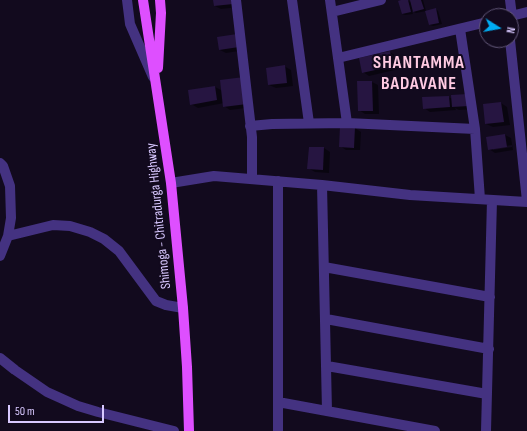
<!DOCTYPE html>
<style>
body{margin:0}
#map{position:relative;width:527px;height:431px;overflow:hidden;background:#120a1e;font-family:"Sofia Sans Condensed",sans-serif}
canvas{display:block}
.north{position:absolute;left:479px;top:8px;width:40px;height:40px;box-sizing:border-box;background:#120a1e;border:1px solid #615678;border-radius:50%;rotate:101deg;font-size:11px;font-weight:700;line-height:16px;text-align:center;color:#d8c8ff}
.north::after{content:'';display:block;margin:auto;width:14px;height:18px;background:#00adf3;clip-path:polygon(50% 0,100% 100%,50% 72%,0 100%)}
.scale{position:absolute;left:8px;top:405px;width:96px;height:18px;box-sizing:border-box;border:2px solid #d8c8ff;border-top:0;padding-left:5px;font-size:12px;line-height:14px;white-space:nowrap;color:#d8c8ff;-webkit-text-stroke:3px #120a1e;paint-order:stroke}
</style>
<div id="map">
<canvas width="527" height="431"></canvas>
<div class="north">N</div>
<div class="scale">50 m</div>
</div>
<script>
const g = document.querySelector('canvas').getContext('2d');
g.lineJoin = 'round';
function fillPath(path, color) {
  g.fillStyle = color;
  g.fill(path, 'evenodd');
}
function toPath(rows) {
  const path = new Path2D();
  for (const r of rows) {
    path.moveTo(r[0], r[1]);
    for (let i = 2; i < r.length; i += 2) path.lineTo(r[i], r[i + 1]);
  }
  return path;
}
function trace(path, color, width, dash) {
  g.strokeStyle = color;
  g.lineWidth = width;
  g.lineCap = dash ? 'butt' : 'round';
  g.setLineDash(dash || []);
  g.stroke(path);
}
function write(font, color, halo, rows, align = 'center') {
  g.font = font + ' "Sofia Sans Condensed",sans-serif';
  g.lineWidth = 4;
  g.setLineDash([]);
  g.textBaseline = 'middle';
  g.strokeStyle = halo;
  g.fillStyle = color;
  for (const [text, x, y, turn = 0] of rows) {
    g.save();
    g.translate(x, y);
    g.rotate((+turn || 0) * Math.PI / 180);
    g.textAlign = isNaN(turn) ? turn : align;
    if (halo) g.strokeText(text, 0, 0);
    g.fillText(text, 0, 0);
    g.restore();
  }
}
fillPath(toPath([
 [214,0,239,0,239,7,221,9,215,6],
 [406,0,411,2,411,0,423,0,426,11,416,13,412,11,413,14,405,15,402,14],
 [436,9,438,11,442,24,433,26,430,25],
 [237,35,245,50,226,53,220,50],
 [390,52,396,56,399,69,369,76,363,72],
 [284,66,291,70,293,86,276,88,269,85],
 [358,82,372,82,378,85,379,114,365,114,359,110],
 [215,87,223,91,253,107,230,110,224,106,224,103,198,108,191,104],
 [448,97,453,99,475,109,459,110,455,108,456,110,430,112,424,108],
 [501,103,507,107,510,125,493,127,486,124,484,105],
 [355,128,361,132,360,150,346,150,340,146],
 [505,135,511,138,513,150,495,153,489,149],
 [512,145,512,147,493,150,493,148],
 [324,148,330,152,329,173,315,172,308,168]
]), '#0007');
fillPath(toPath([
 [213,0,233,0,233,4,214,6],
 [401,0,408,0,411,12,402,14,398,1],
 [410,0,421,0,424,9,413,12],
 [436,8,439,23,429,25,425,11],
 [237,34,239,47,219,50,217,37],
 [390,51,393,66,362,73,359,58],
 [285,65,287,83,268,85,266,68],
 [244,77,247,104,223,107,220,80],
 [357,81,372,81,373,111,358,111],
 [215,86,217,100,190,105,188,90],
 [468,94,469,106,452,107,451,95],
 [449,96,450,107,423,109,422,97],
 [501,102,504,122,485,124,483,104],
 [340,126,355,127,354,148,339,147],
 [505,134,507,147,488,150,486,137],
 [309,147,324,147,323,170,307,169]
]), '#261541');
trace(toPath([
 [127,0,130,24,153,77],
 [236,0,252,137,252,178],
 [292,0,309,123],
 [330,0,347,123],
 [510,0,512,16],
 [332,12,381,0],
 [511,16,527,12],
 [460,29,475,129,480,199],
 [510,40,527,201],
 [338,58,487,22],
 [250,126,272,124,347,123,475,129],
 [0,163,3,166,10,186,11,218,8,236,0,256],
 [278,181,278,431],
 [171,183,214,176,322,185,410,195,527,202],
 [322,185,327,411],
 [8,236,53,225,70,226,90,232,104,239,119,251,156,301,166,305,183,308],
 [324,267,490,297],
 [326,319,489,349],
 [0,358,15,370,47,392,78,406,98,412,174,431],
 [327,366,487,394],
 [278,402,435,431],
 [486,431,492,200]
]), '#443281', 10);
trace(toPath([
 [143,0,171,183,183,308,187,367,189,431],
 [158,68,161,13,160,0]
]), '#de4fff', 10);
write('14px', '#d8c8ff', '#120a1e', [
 ["Shimoga - Chitradurga Highway",159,216,-96]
]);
g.letterSpacing = '1px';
write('bold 18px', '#ffcae2', '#120a1e', [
 ["SHANTAMMA",419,63],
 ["BADAVANE",419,84]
]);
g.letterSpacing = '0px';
</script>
